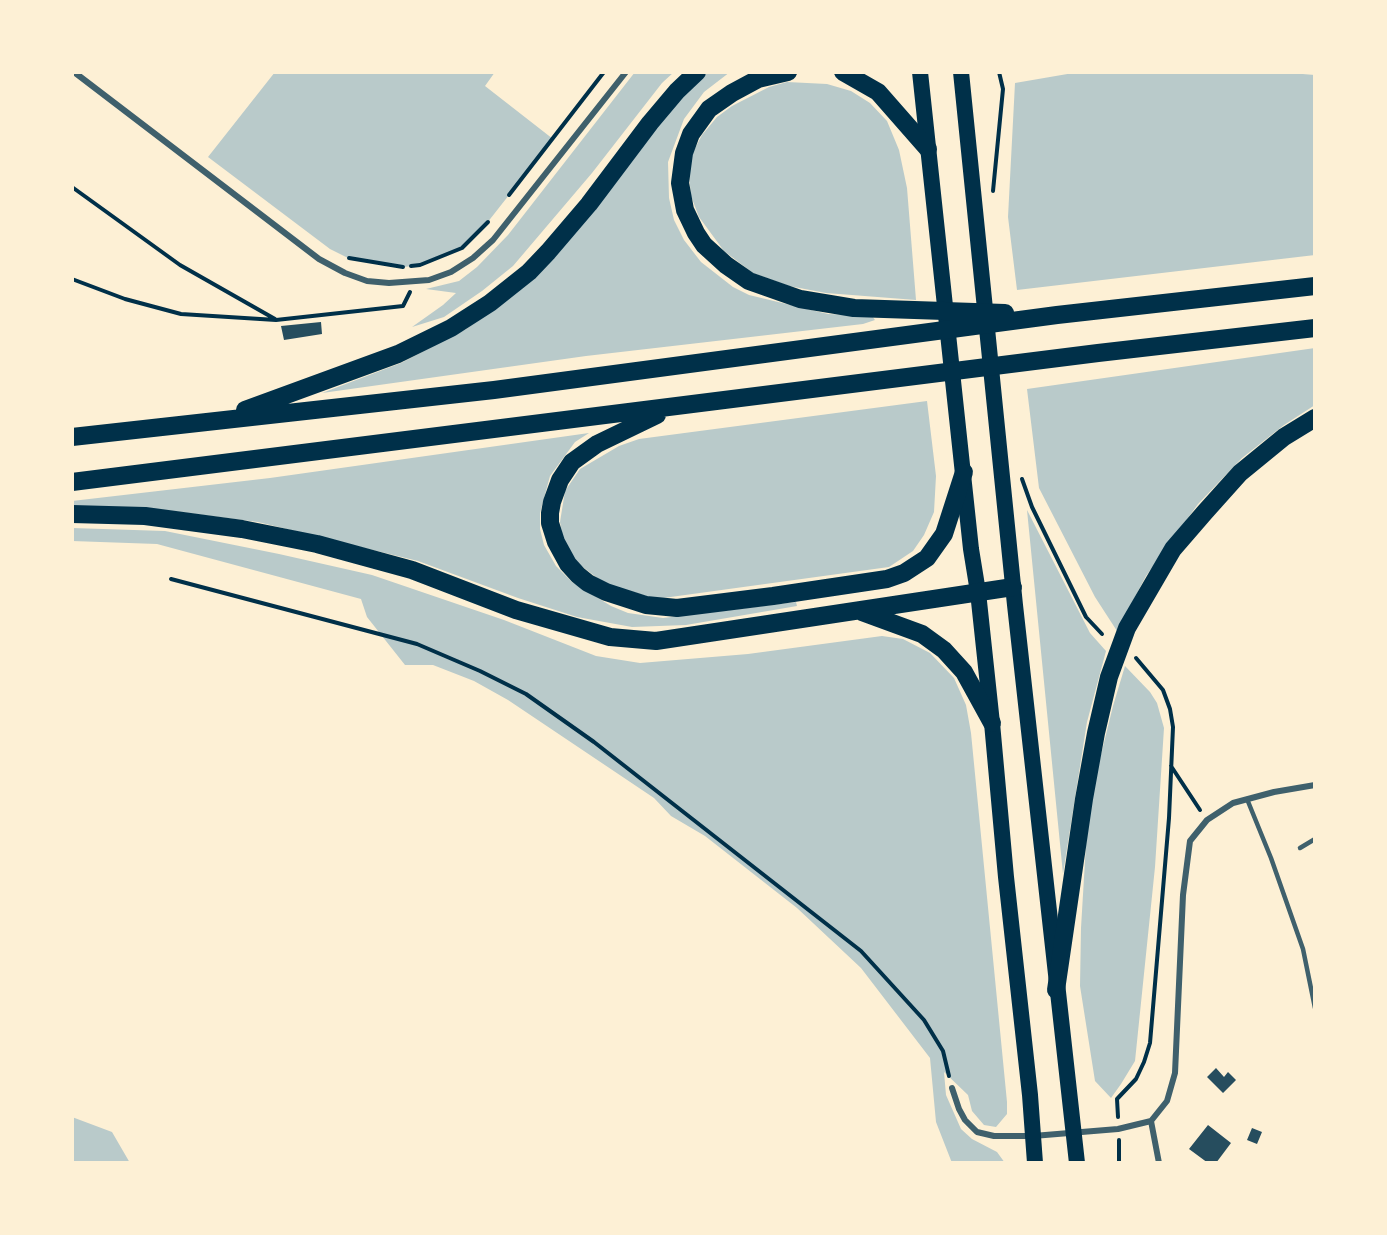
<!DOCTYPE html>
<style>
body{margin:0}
#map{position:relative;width:1387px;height:1235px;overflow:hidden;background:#fdf0d5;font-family:Bitter,serif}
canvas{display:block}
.frame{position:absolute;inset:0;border:74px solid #fdf0d5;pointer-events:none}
</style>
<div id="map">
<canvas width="1387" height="1235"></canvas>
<div class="frame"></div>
</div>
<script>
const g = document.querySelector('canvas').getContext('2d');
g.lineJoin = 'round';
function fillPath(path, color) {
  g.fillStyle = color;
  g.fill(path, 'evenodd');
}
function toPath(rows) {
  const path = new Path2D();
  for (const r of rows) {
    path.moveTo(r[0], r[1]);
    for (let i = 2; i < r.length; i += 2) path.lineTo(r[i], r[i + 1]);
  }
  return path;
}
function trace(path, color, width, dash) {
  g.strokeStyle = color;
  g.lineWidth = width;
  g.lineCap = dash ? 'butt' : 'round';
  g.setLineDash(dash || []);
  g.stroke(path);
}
fillPath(toPath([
 [275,72,495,72,485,86,553,139,487,223,462,248,420,265,404,267,352,260,330,249,208,157],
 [635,72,674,72,662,83,592,173,513,266,482,291,444,317,412,327,443,305,456,293,426,289,459,281,477,267,508,235],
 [704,72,730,72,704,92,684,119,668,162,669,198,674,220,684,240,701,262,733,287,749,295,828,314,872,316,875,320,863,324,586,356,322,393,401,363,466,329,509,298,658,121],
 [1079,72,1278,72,1315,75,1315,255,1017,290,1008,217,1015,83],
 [787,82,827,84,851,91,870,103,887,121,899,150,907,188,916,300,826,293,789,286,753,273,724,251,699,217,691,196,689,175,692,154,702,135,717,117,732,106,769,87],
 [1315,348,1315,405,1284,425,1242,458,1198,504,1146,576,1117,631,1095,597,1039,488,1027,389],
 [927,401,936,476,934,512,924,535,913,551,889,567,656,599,604,583,576,562,563,538,560,522,565,491,580,469,619,446,639,439],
 [589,433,575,442,550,476,540,513,540,529,544,545,556,566,572,582,611,606,628,613,663,618,796,602,797,606,686,625,632,627,577,617,518,598,418,561,258,522,156,509,72,507,72,501,270,478],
 [1027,510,1090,633,1106,651,1087,722,1063,874],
 [72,528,165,531,279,554,372,575,504,620,596,656,640,663,748,654,882,636,903,639,930,653,954,678,966,705,971,733,1007,1102,1007,1114,996,1127,984,1125,972,1111,968,1095,944,1072,946,1095,961,1129,972,1139,997,1152,1005,1163,952,1163,936,1122,930,1058,861,968,797,908,705,836,671,816,654,798,508,700,474,681,433,665,405,665,367,617,361,599,157,544,72,541],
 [1125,666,1150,692,1157,703,1164,728,1155,867,1135,1061,1121,1084,1111,1098,1095,1081,1080,986,1081,928,1086,844,1094,783,1113,706],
 [72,1117,112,1132,130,1163,72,1163]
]), '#b9caca');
fillPath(toPath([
 [321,322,322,334,284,340,281,326],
 [1216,1068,1224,1077,1228,1072,1236,1080,1223,1093,1207,1077],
 [1208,1125,1231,1143,1216,1163,1208,1163,1189,1149],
 [1252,1128,1262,1132,1257,1144,1247,1140]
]), '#264d5e');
trace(toPath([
 [72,187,180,265,275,319],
 [993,191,1003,89,999,72],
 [509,195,604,72],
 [349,258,403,267],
 [411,266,420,265,462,248,488,222],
 [72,279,125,299,181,314,276,320,403,306,410,292],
 [1022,479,1032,507,1086,617,1102,634],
 [171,579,417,644,480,671,526,694,594,742,861,951,924,1020,943,1051,949,1076],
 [1171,766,1200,810],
 [1118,1117,1117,1099,1136,1079,1144,1062,1150,1043,1169,818,1173,727,1170,709,1163,690,1136,658],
 [1119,1140,1119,1163]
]), '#003049', 4);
trace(toPath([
 [1247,799,1271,858,1303,949,1315,1008],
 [1300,848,1315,839],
 [1315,1163,1315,1162]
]), '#3f606c', 4.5);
trace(toPath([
 [74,72,319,259,345,273,367,281,389,283,429,280,451,272,473,258,493,240,626,72],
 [952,1088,959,1109,965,1120,977,1132,994,1136,1033,1136,1118,1129,1151,1121],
 [1151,1121,1167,1101,1175,1073,1183,895,1190,841,1207,820,1233,803,1274,792,1315,785],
 [1151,1121,1159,1163]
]), '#3f606c', 6);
trace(toPath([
 [920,72,971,549,978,592,992,723,1006,877,1030,1095,1035,1163],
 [961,72,1015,605,1077,1163]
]), '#003049', 16);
trace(toPath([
 [788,72,758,79,732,93,709,109,691,134,684,153,680,183,685,210,696,233,704,245,726,265,749,281,800,299,854,308,1005,313],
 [843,72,878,92,928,149],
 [245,410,398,354,451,328,490,303,529,272,548,252,589,204,650,123,677,91,697,72],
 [657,415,597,444,572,462,560,480,552,502,550,513,550,523,556,542,568,564,578,575,588,583,606,592,646,605,677,608,773,596,887,579,904,573,927,558,944,534,964,472],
 [72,437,494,390,1057,315,1315,286],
 [72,482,1098,353,1315,328],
 [72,514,145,516,242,529,317,544,412,570,516,610,610,637,656,641,1013,587],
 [862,612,922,634,944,650,964,672,992,723],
 [1056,990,1084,799,1096,733,1109,677,1127,628,1173,549,1205,512,1240,473,1284,437,1315,418]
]), '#003049', 18);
</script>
